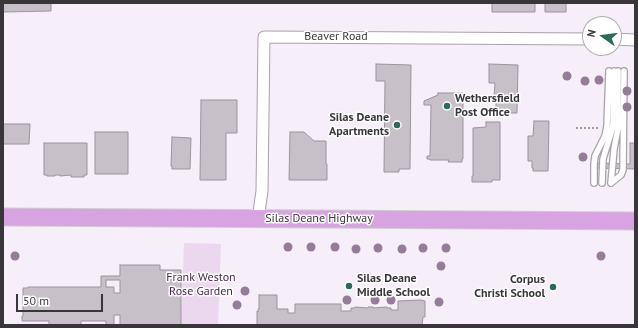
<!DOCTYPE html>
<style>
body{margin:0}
#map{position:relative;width:638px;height:328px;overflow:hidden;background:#f6eef8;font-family:"PT Sans",sans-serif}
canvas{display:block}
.frame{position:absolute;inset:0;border:4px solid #39363a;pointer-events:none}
.north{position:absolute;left:582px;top:16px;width:40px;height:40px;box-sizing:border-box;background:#fff;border:1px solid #b0afb0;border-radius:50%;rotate:284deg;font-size:11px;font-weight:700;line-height:16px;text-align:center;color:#39363a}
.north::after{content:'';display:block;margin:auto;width:14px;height:18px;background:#2c6b59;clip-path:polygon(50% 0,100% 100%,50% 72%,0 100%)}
.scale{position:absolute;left:16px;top:294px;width:87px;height:18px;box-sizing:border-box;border:2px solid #39363a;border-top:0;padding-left:5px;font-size:12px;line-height:14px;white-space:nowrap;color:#39363a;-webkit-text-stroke:3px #fff;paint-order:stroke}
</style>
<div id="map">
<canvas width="638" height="328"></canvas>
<div class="frame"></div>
<div class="north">N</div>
<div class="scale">50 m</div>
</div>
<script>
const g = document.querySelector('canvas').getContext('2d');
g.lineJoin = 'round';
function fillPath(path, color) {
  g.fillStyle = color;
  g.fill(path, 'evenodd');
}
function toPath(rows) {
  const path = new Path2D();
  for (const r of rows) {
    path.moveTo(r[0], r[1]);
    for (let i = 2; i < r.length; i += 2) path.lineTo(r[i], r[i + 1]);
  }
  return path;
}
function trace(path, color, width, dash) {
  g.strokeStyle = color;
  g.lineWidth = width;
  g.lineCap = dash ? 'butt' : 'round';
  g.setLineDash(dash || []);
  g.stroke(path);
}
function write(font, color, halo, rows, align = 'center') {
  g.font = font + ' "PT Sans",sans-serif';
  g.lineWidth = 3;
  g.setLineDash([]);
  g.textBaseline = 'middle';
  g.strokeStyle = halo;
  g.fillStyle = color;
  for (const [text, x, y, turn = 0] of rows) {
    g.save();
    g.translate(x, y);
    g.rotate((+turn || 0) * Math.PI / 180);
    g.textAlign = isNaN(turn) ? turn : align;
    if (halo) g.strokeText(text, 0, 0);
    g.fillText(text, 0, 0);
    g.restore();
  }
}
fillPath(toPath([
 [184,243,221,244,218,325,181,325]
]), '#ebd7ee');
const building = toPath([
 [3,3,51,3,51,11,3,12,3,3],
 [492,3,535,3,535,12,492,12,492,3],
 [545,3,566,3,566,12,545,12,545,3],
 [376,64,411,65,410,169,399,169,399,172,384,172,385,81,376,81,376,64],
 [489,64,518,65,517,113,496,113,496,96,494,96,495,83,489,83,489,64],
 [438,93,463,93,463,159,462,159,462,162,448,162,449,160,430,160,430,159,427,159,427,156,430,156,431,105,424,105,424,101,438,95,438,93],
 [201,100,237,100,237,133,226,133,226,180,200,180,201,100],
 [534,121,549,121,548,171,533,171,533,168,532,168,532,161,528,161,528,136,533,136,534,121],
 [486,122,500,122,500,180,492,180,492,182,472,182,472,176,473,176,473,128,486,127,486,122],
 [3,124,30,124,29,144,3,144,3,124],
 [95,132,128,132,128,174,95,174,95,132],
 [290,132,304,132,314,141,326,141,326,164,327,164,327,180,289,180,290,132],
 [172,137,191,138,190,169,172,169,172,166,171,166,172,137],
 [44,143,87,143,87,175,84,175,84,177,71,177,71,175,60,176,60,175,55,175,55,176,47,176,47,175,44,175,44,143],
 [630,143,635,143,635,169,595,168,595,163,630,164,630,143],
 [120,265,160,265,160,270,181,270,181,325,120,325,120,315,114,315,114,325,106,325,106,321,81,321,81,325,49,325,49,321,22,321,22,316,23,316,23,288,28,288,28,287,101,287,101,276,120,276,120,265],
 [106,280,120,280,120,293,114,293,114,287,106,287,106,280],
 [259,295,277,295,277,309,288,309,288,313,295,313,295,304,341,304,341,311,351,311,351,308,355,308,355,307,368,308,368,307,373,307,373,308,387,307,387,308,391,308,391,310,398,310,398,301,421,300,425,301,425,317,423,317,422,325,257,325,257,311,258,312,258,309,259,309,259,295]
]);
fillPath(building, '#c7c0c9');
trace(building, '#9b949c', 1);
const service = toPath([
 [594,183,594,164,595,156,605,136,607,126,609,71],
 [602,183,603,159,611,133,613,125,614,71],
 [611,183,621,175,623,170,624,71],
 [611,183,614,149,618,128,618,71]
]);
const minor = toPath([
 [614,39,635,40],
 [258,219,262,191,264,37,590,39]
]);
const primary = toPath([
 [3,217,635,221]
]);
trace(service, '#a9a1aa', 8);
trace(minor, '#a9a1aa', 13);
trace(primary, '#cfcfd0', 19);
trace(toPath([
 [576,128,599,128]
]), '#a09aa2', 2, [2, 2]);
trace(service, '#fff', 5.5);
trace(minor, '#fff', 11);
trace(primary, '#d8a3e1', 17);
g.fillStyle = '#957c99';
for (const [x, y] of [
 [567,76],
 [599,80],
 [585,81],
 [627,91],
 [627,107],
 [583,157],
 [288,247],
 [311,247],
 [335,247],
 [378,248],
 [423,248],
 [446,248],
 [356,249],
 [402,249],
 [15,256],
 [601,256],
 [441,266],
 [245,291],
 [347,300],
 [375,300],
 [391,300],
 [439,302],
 [237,305]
]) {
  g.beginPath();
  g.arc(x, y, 4.5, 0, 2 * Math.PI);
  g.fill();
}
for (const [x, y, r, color] of [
 [447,106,4,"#2c6b59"],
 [397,125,4,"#2c6b59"],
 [349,286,4,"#2c6b59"],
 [553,287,4,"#2c6b59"]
]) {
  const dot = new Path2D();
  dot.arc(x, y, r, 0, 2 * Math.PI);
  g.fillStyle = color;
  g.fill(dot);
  trace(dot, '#fff', 1.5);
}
write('12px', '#39363a', '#fff', [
 ["Beaver Road",336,37],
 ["Silas Deane Highway",319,219]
]);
write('bold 12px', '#39363a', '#fff', [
 ["Wethersfield",455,99],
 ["Post Office",455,113],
 ["Silas Deane",389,118,"right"],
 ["Apartments",389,132,"right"],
 ["Silas Deane",357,279],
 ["Middle School",357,293],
 ["Corpus",545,280,"right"],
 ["Christi School",545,294,"right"]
], 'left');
write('12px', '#451e4c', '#fff', [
 ["Frank Weston",201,278],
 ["Rose Garden",201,292]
]);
</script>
